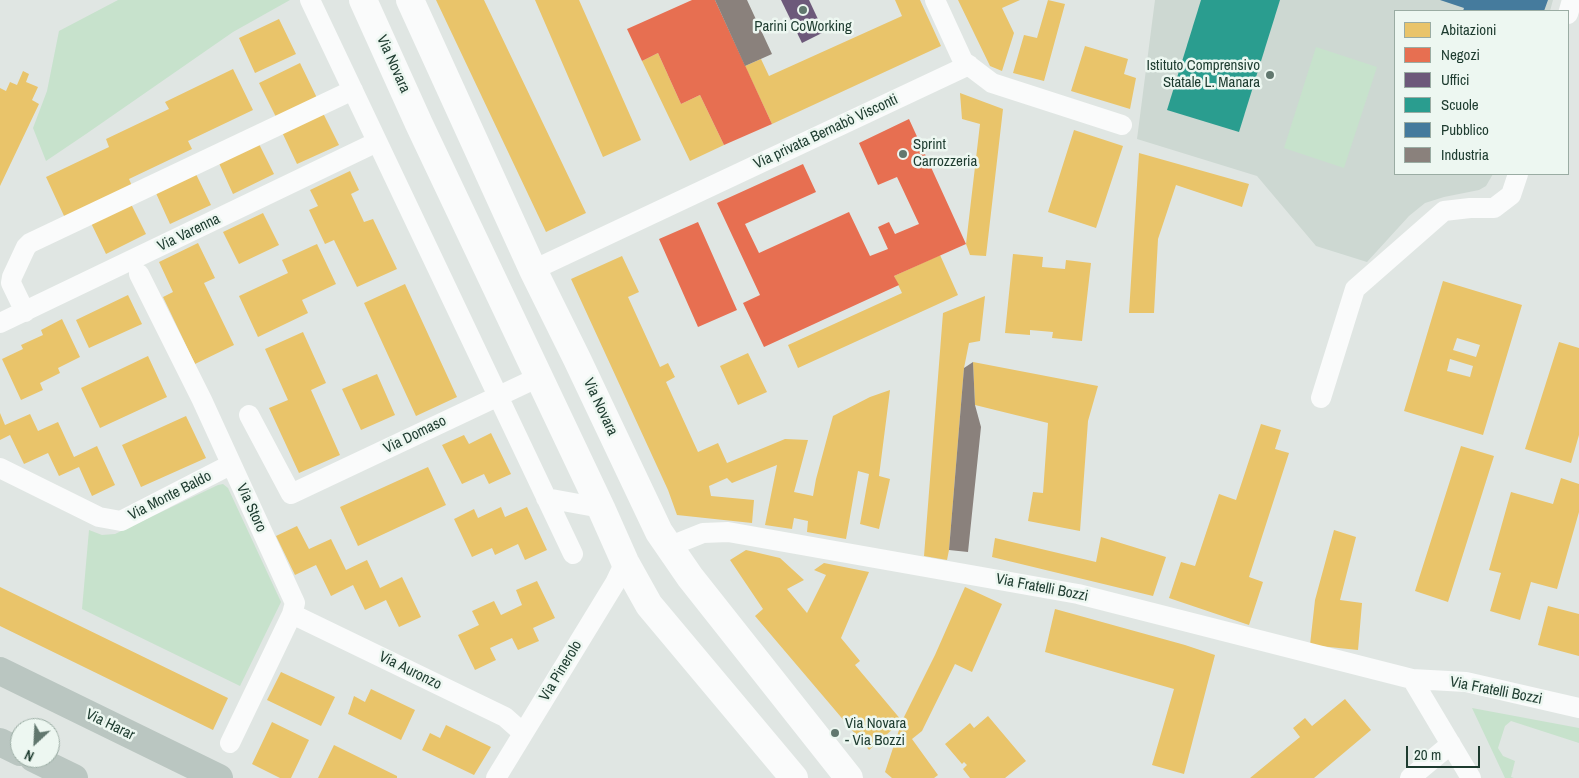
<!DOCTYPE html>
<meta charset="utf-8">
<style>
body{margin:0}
#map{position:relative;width:1579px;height:778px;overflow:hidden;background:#e0e6e3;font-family:"Archivo Narrow",sans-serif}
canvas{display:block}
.legend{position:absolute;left:1394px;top:10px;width:175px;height:165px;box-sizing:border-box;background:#edf7f1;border:1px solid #9aaca3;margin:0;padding:6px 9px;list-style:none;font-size:15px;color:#1d3b2f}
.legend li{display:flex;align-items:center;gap:10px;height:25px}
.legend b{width:25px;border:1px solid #9aaca3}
.north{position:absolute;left:10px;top:718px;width:50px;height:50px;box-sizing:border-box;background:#edf7f1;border:1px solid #9aaca3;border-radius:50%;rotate:205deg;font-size:14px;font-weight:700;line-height:20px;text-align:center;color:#1d3b2f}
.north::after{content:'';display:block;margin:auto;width:18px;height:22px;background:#61776e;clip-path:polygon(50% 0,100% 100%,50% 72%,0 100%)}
.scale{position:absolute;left:1406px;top:746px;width:74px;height:22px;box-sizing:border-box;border:2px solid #1d3b2f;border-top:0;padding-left:6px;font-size:15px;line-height:18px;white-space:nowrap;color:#1d3b2f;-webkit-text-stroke:4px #edf7f1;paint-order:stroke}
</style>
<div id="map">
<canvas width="1579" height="778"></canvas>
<ul class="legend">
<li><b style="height:14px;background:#e9c46a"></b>Abitazioni</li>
<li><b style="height:14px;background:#e76f51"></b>Negozi</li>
<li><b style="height:14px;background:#6d597a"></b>Uffici</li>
<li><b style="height:14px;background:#2a9d8f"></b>Scuole</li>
<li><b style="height:14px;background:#457b9d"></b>Pubblico</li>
<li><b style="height:14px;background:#8a817c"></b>Industria</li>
</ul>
<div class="north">N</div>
<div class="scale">20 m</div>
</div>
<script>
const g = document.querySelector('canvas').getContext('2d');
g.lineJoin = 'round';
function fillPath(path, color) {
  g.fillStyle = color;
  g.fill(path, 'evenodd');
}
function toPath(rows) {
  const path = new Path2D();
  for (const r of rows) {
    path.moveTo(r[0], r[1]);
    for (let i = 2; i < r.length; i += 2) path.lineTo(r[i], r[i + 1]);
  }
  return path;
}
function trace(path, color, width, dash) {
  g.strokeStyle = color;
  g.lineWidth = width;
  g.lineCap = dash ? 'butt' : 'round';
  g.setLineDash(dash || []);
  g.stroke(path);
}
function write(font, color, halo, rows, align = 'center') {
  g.font = font + ' "Archivo Narrow",sans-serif';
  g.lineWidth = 5;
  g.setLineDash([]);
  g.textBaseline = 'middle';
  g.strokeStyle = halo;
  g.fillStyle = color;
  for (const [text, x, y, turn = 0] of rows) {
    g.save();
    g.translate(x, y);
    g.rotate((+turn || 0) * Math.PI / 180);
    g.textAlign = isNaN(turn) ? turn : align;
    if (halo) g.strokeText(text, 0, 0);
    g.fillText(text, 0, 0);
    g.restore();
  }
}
fillPath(toPath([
 [1155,0,1553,0,1550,11,1395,11,1395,174,1493,174,1486,186,1479,190,1444,197,1425,203,1409,216,1367,262,1316,246,1257,176,1137,139]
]), '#cdd8d2');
fillPath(toPath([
 [118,0,290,0,233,32,86,134,46,161,33,128,47,91,59,31],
 [1316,47,1377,67,1344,168,1284,148],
 [223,484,228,488,281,602,240,686,82,609,89,530,102,535,115,534,218,485],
 [1472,708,1579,728,1579,743,1511,721,1505,726,1498,748,1503,756,1515,761,1511,777,1514,778,1505,778]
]), '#c7e2cc');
fillPath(toPath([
 [436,0,484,0,586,213,546,232],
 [535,0,579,0,641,140,603,157],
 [895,0,920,0,941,46,772,124,745,66,761,59,769,76,902,16],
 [958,0,1020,0,1002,8,1014,33,1002,71,990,66],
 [1048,0,1065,4,1044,81,1013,73,1024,35,1037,38],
 [279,19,296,54,255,73,239,38],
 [1085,46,1128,59,1124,74,1136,78,1130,109,1071,91],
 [658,53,681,104,700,95,724,145,690,161,642,61],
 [300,63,317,98,276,117,259,83],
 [233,69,253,110,188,141,192,149,129,179,132,186,65,218,46,177,109,147,106,139,169,109,165,102],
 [23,71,29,74,26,82,38,87,32,100,39,104,0,186,0,88,6,91,10,82,17,85],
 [960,93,1003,109,986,256,970,255,966,244,980,124,962,119],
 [322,111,339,145,297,164,281,130],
 [1074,130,1123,146,1096,228,1048,212],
 [258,142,274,174,233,194,218,161],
 [1139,153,1249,184,1242,207,1176,185,1158,239,1154,313,1129,313],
 [350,171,359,190,351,194,364,222,373,219,397,269,357,287,334,240,325,244,309,210,318,206,310,190],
 [195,172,211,205,170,224,155,191],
 [130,202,146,234,106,254,90,221],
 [263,213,279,245,239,264,223,232],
 [198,243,215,278,204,283,234,345,195,364,163,297,173,292,159,262],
 [317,244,336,284,302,300,308,313,258,337,239,296,288,273,282,260],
 [1013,254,1043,257,1042,267,1065,269,1066,260,1091,263,1082,341,1052,338,1053,332,1030,330,1030,335,1005,333],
 [940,255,958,295,798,368,788,345,902,293,894,276],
 [622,256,639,292,628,297,660,367,668,363,675,377,666,382,698,452,718,443,727,463,785,439,808,440,794,492,813,496,816,479,833,416,870,397,890,390,879,476,890,479,879,529,860,524,869,474,858,471,846,539,807,532,808,521,794,518,792,529,765,525,777,465,732,483,727,478,709,486,711,496,754,500,752,523,677,515,668,490,571,279],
 [1443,281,1522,305,1483,435,1404,411],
 [1457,338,1480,345,1476,357,1453,350],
 [1450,359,1473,366,1470,377,1447,371],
 [405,284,457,397,416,416,364,303],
 [128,295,142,324,89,348,76,320],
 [985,296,980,341,969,343,964,368,949,550,947,560,924,556,943,313],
 [62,319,80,357,58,368,60,373,40,383,43,390,21,400,2,359,23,349,21,345,43,335,41,330],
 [303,332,326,383,311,390,340,455,299,473,269,408,288,400,265,349],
 [1559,342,1579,348,1579,435,1571,463,1525,449],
 [748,353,767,392,738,405,720,366],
 [148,356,167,397,100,428,81,388],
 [973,362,1098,386,1088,421,1080,531,1028,521,1033,492,1043,493,1048,423,975,405],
 [377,374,395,415,361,430,342,389],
 [0,413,5,425,30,414,38,431,58,422,74,457,97,446,115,485,92,496,79,467,59,476,48,453,24,464,10,435,0,440],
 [186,416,206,458,141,487,122,445],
 [1261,424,1281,430,1275,449,1289,453,1249,577,1263,582,1249,625,1169,598,1181,562,1195,566,1219,494,1236,500],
 [491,433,511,474,489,484,484,474,462,484,442,445,464,435,469,444],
 [1461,446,1494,456,1448,602,1415,591],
 [428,467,446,505,358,546,340,507],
 [1561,478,1579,484,1579,512,1557,589,1531,582,1520,620,1490,611,1501,573,1489,570,1511,492,1553,504],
 [501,507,505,517,527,507,547,550,525,560,518,544,495,555,492,548,472,557,454,519,474,509,478,518],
 [297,526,309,549,331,539,346,570,367,560,380,588,402,577,421,617,399,627,386,600,365,610,353,585,331,596,316,565,295,575,276,536],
 [1334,530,1356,537,1340,600,1362,603,1358,650,1310,645,1315,600],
 [1101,537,1166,557,1153,596,992,557,995,538,1096,562],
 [746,550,780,558,804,580,787,589,807,613,826,575,814,570,824,563,869,572,841,638,860,661,855,665,902,721,869,750,755,616,763,609,730,560],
 [537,581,555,618,533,628,539,641,518,650,512,638,490,648,496,660,475,670,458,635,479,625,472,611,494,601,501,615,522,605,516,590],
 [0,587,228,698,213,730,0,626],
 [965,587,1002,604,972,672,955,664,922,731,912,739,938,775,934,778,892,778,885,772,902,721,935,655],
 [1548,606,1579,614,1579,656,1538,645],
 [1055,609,1185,645,1215,655,1184,774,1152,765,1174,689,1045,652],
 [281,672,335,697,321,726,267,700],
 [371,689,415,710,401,740,348,714,354,696,365,702],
 [1345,699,1371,730,1314,778,1250,778,1300,737,1293,728,1305,718,1312,726],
 [988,716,1026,761,1005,778,970,778,963,769,967,765,964,762,962,764,945,744,970,723,974,728],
 [272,722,309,740,291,778,280,778,252,764],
 [446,725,491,747,474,775,422,750,430,733,440,738],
 [334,745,397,776,397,778,318,778]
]), '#e9c46a');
fillPath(toPath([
 [692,0,715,0,772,124,724,145,700,95,681,104,658,53,642,61,627,29],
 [909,119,966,244,894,276,899,285,764,347,743,303,760,295,717,203,803,164,816,192,745,224,759,253,849,212,870,256,888,249,878,227,889,222,895,234,919,224,897,177,878,185,859,143],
 [698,222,737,310,698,327,659,239]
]), '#e76f51');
fillPath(toPath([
 [781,0,809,0,824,32,802,43]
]), '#6d597a');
fillPath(toPath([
 [1201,0,1280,0,1239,132,1167,110]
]), '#2a9d8f');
fillPath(toPath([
 [1440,0,1548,0,1544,11,1463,11,1464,8]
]), '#457b9d');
fillPath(toPath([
 [715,0,747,0,772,54,745,66],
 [973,362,975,405,981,427,968,552,949,550,964,368]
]), '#8a817c');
trace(toPath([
 [310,0,573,554],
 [935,0,963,61,992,83,1122,125],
 [1568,14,1572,0],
 [533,270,969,65],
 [139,274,202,400,295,603,292,614,230,743],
 [25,312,11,283,12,277,26,247,30,243,353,90],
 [0,323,377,142],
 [1321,398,1355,289,1444,211,1470,208,1494,208,1511,195,1518,174],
 [249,415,291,494,539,377],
 [0,468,99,517,121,521,230,465],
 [546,498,601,508],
 [668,547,703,533,728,532,1078,594,1412,679,1466,682,1579,708],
 [292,614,505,717,523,733],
 [1412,679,1471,778],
 [496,778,615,583,625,562],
 [1410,778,1451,744]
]), '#fafbfb', 20);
trace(toPath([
 [363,0,419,124,601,508,625,562,649,605,794,778],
 [410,0,533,270,577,359,659,532,690,577,849,778]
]), '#fafbfb', 28);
trace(toPath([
 [0,671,219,778],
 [0,742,20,752],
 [33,758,74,778]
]), '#bac6c1', 28);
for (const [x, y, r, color] of [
 [803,10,5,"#61776e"],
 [1270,75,5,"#61776e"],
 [903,154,5,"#61776e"],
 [835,733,5,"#61776e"]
]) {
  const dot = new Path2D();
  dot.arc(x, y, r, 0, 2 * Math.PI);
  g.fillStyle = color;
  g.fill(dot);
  trace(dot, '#edf7f1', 2);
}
write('15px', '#1d3b2f', '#edf7f1', [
 ["Parini CoWorking",803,27,"center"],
 ["Istituto Comprensivo",1260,66,"right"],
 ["Statale L. Manara",1260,83,"right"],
 ["Sprint",913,145],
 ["Carrozzeria",913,162],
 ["Via Novara",845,724],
 ["- Via Bozzi",845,741]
], 'left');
write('15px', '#1d3b2f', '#edf7f1', [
 ["Via Novara",393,64,66],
 ["Via privata Bernabò Visconti",826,132,-25],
 ["Via Varenna",189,233,-26],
 ["Via Novara",600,407,65],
 ["Via Domaso",415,435,-26],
 ["Via Monte Baldo",170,496,-27],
 ["Via Storo",251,508,65],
 ["Via Fratelli Bozzi",1042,588,11],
 ["Via Auronzo",410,671,26],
 ["Via Pinerolo",561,671,-59],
 ["Via Fratelli Bozzi",1496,691,11],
 ["Via Harar",110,725,26]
]);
</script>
